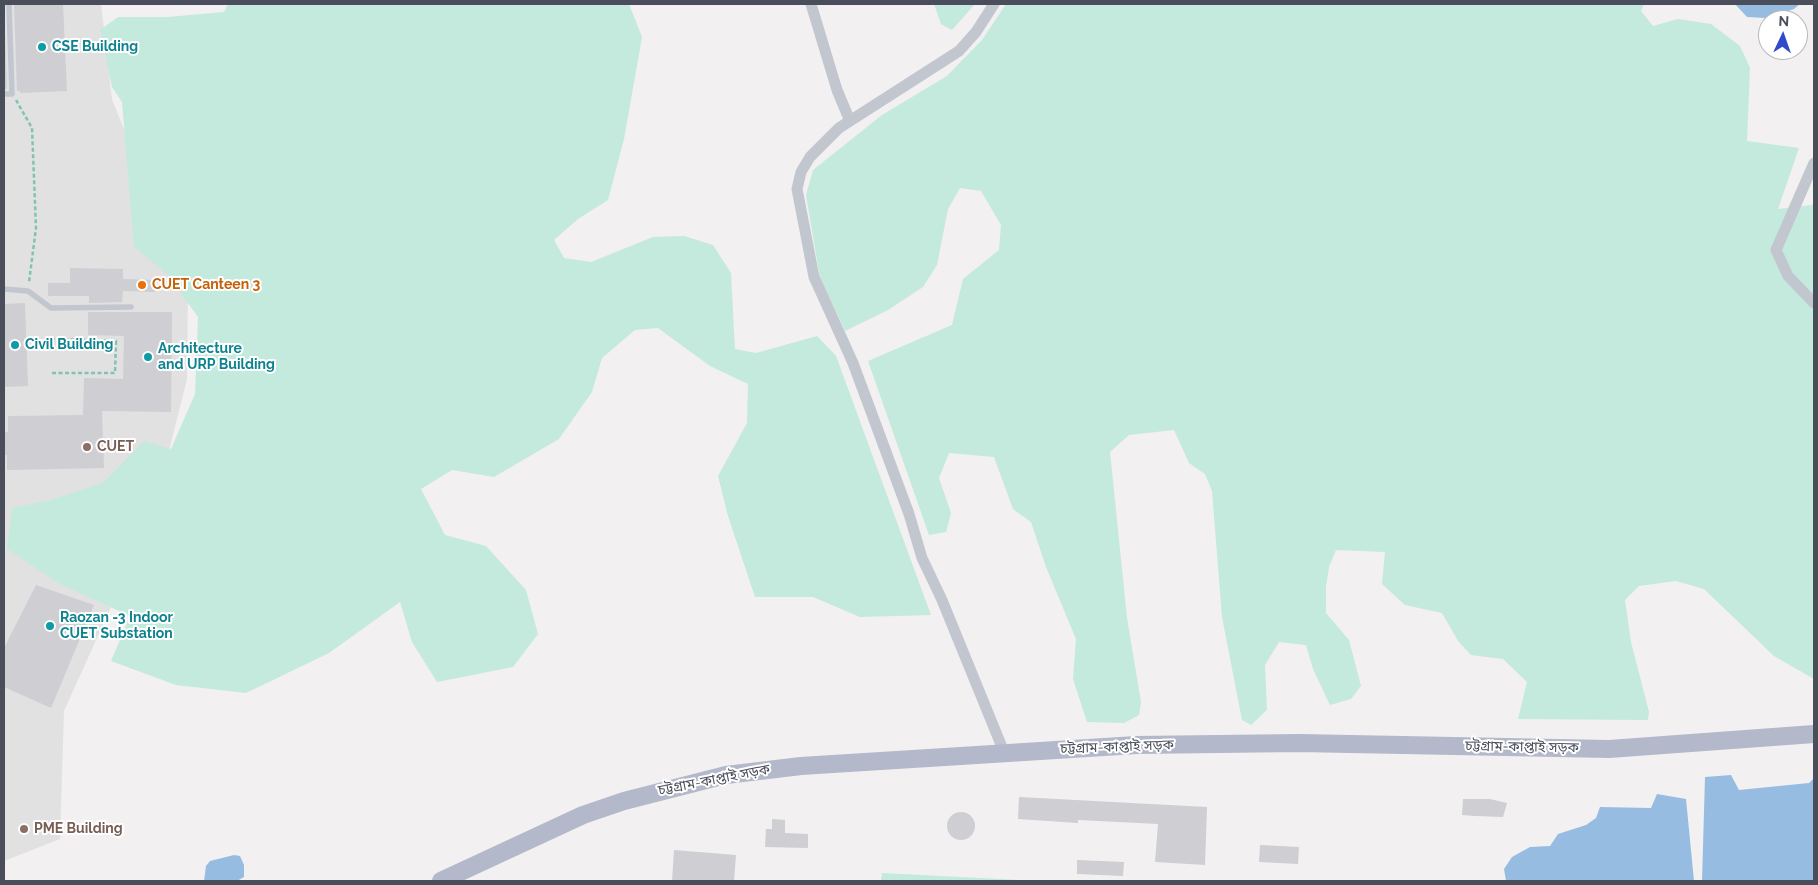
<!DOCTYPE html>
<meta charset="utf-8">
<style>
body{margin:0}
#map{position:relative;width:1818px;height:885px;overflow:hidden;background:#f2f0f0;font-family:Raleway,sans-serif}
canvas{display:block}
.frame{position:absolute;inset:0;border:5px solid #4a4e5a;pointer-events:none}
.north{position:absolute;left:1758px;top:10px;width:50px;height:50px;box-sizing:border-box;background:#fff;border:1px solid #b7b8bd;border-radius:50%;rotate:3deg;font-size:14px;font-weight:700;line-height:20px;text-align:center;color:#4a4e5a}
.north::after{content:'';display:block;margin:auto;width:18px;height:22px;background:#314acb;clip-path:polygon(50% 0,100% 100%,50% 72%,0 100%)}
</style>
<div id="map">
<canvas width="1818" height="885"></canvas>
<div class="frame"></div>
<div class="north">N</div>
</div>
<script>
const g = document.querySelector('canvas').getContext('2d');
g.lineJoin = 'round';
function fillPath(path, color) {
  g.fillStyle = color;
  g.fill(path, 'evenodd');
}
function toPath(rows) {
  const path = new Path2D();
  for (const r of rows) {
    if (r.length === 3) {
      path.moveTo(r[0] + r[2], r[1]);
      path.arc(r[0], r[1], r[2], 0, 2 * Math.PI);
      continue;
    }
    path.moveTo(r[0], r[1]);
    for (let i = 2; i < r.length; i += 2) path.lineTo(r[i], r[i + 1]);
  }
  return path;
}
function trace(path, color, width, dash) {
  g.strokeStyle = color;
  g.lineWidth = width;
  g.lineCap = dash ? 'butt' : 'round';
  g.setLineDash(dash || []);
  g.stroke(path);
}
function write(font, color, halo, rows, align = 'center') {
  g.font = font + ' Raleway,"Noto Sans Bengali",sans-serif';
  g.lineWidth = 4;
  g.setLineDash([]);
  g.textBaseline = 'middle';
  g.strokeStyle = halo;
  g.fillStyle = color;
  for (const [text, x, y, turn = 0] of rows) {
    g.save();
    g.translate(x, y);
    g.rotate((+turn || 0) * Math.PI / 180);
    g.textAlign = isNaN(turn) ? turn : align;
    if (halo) g.strokeText(text, 0, 0);
    g.fillText(text, 0, 0);
    g.restore();
  }
}
fillPath(toPath([
 [4,4,101,4,112,99,188,292,187,379,153,514,64,711,60,839,4,861]
]), '#e2e1e1');
fillPath(toPath([
 [228,4,629,4,642,37,624,139,608,200,578,219,554,240,564,258,591,262,653,237,684,236,713,245,731,273,735,349,756,353,817,336,836,356,931,615,860,617,813,597,755,597,728,516,718,476,747,423,748,384,710,366,658,328,635,330,602,358,592,392,559,439,494,477,452,470,421,489,445,535,486,546,526,590,538,634,513,667,437,682,412,642,400,602,329,653,246,693,176,685,111,661,130,616,60,584,7,549,12,508,51,500,104,482,144,441,171,449,195,394,198,317,167,274,134,247,122,102,112,87,100,30,118,17,168,17,224,12],
 [934,4,975,4,952,30,941,24],
 [1006,4,1644,4,1641,11,1653,26,1678,19,1711,24,1740,46,1750,68,1747,141,1799,148,1778,209,1812,205,1814,202,1814,679,1774,656,1704,589,1676,581,1639,586,1625,600,1631,642,1649,712,1648,720,1518,719,1527,682,1503,659,1471,655,1458,641,1442,613,1405,605,1382,584,1385,552,1336,550,1329,567,1326,587,1326,613,1349,640,1361,686,1351,699,1330,705,1313,669,1306,645,1279,642,1265,665,1267,710,1251,725,1242,720,1222,617,1212,491,1205,474,1189,463,1174,430,1129,435,1110,452,1127,618,1141,702,1139,715,1124,723,1087,722,1073,679,1076,639,1046,567,1031,522,1013,509,994,457,949,453,939,478,951,513,946,532,929,535,868,361,952,325,963,279,999,250,1001,225,981,191,960,188,948,209,937,265,923,287,888,310,845,331,820,278,806,195,813,170,882,115,947,76,982,40],
 [882,873,1039,881,881,881]
]), '#c4e9dd');
fillPath(toPath([
 [1735,4,1800,4,1794,9,1766,18,1747,17],
 [1731,775,1739,790,1809,783,1814,778,1814,881,1702,881,1705,777],
 [1657,794,1686,799,1694,881,1506,881,1504,869,1512,857,1530,847,1550,846,1558,834,1586,825,1596,818,1600,807,1651,808],
 [234,855,240,856,244,865,244,877,237,881,204,881,206,866,210,861]
]), '#96bde1');
fillPath(toPath([
 [4,4,7,89,4,89],
 [14,4,63,4,67,91,20,93,20,91,17,91],
 [70,268,123,269,123,279,155,280,155,292,123,291,122,302,89,303,89,296,48,296,48,283,70,283],
 [25,303,28,386,4,387,4,304],
 [88,312,172,312,171,412,102,411,104,468,7,470,7,455,4,455,4,432,8,432,8,416,83,415,84,378,123,379,124,336,88,335],
 [36,585,94,605,51,708,4,687,4,648],
 [1019,797,1207,807,1205,865,1155,862,1158,824,1078,820,1078,823,1018,819],
 [1463,799,1490,799,1507,803,1503,817,1475,816,1462,815],
 [961,826,14],
 [772,819,785,820,785,833,808,834,808,848,765,847,766,829,772,829],
 [1260,845,1299,847,1298,864,1259,862],
 [674,850,736,855,734,881,672,881],
 [1077,860,1124,862,1123,876,1077,874]
]), '#ceced3');
trace(toPath([
 [16,100,32,128,36,228,29,282],
 [51,339,116,341,115,373,52,373]
]), '#80c3b4', 2.5, [4, 2.5]);
trace(toPath([
 [4,94,12,94,9,4],
 [4,289,28,291,51,308,131,307]
]), '#c2c6cf', 5.5);
trace(toPath([
 [811,4,837,90,850,121],
 [994,4,976,32,959,51,839,128,810,157,801,172,797,189,814,277,853,363,909,514,922,558,942,600,1004,752],
 [1814,163,1776,250,1788,276,1814,303]
]), '#c2c6cf', 11);
trace(toPath([
 [441,881,583,815,624,801,726,775,801,766,1136,745,1299,743,1609,749,1814,734]
]), '#b3b8ca', 18);
for (const [x, y, r, color] of [
 [42,47,5,"#0f9aa8"],
 [142,285,5,"#e8710a"],
 [15,345,5,"#0f9aa8"],
 [148,357,5,"#0f9aa8"],
 [87,447,5,"#8d6e63"],
 [50,626,5,"#0f9aa8"],
 [24,829,5,"#8d6e63"]
]) {
  const dot = new Path2D();
  dot.arc(x, y, r, 0, 2 * Math.PI);
  g.fillStyle = color;
  g.fill(dot);
  trace(dot, '#fff', 2);
}
write('bold 14px', '#0d838f', '#fff', [
 ["CSE Building",52,47],
 ["Civil Building",25,345],
 ["Architecture",158,349],
 ["and URP Building",158,365],
 ["Raozan -3 Indoor",60,618],
 ["CUET Substation",60,634]
], 'left');
write('bold 14px', '#c56008', '#fff', [
 ["CUET Canteen 3",152,285]
], 'left');
write('bold 14px', '#785e54', '#fff', [
 ["CUET",97,447],
 ["PME Building",34,829]
], 'left');
write('14px', '#4a4e5a', '#fff', [
 ["চট্টগ্রাম-কাপ্তাই সড়ক",1117,747,-2],
 ["চট্টগ্রাম-কাপ্তাই সড়ক",1522,747,1],
 ["চট্টগ্রাম-কাপ্তাই সড়ক",714,780,-11]
]);
</script>
